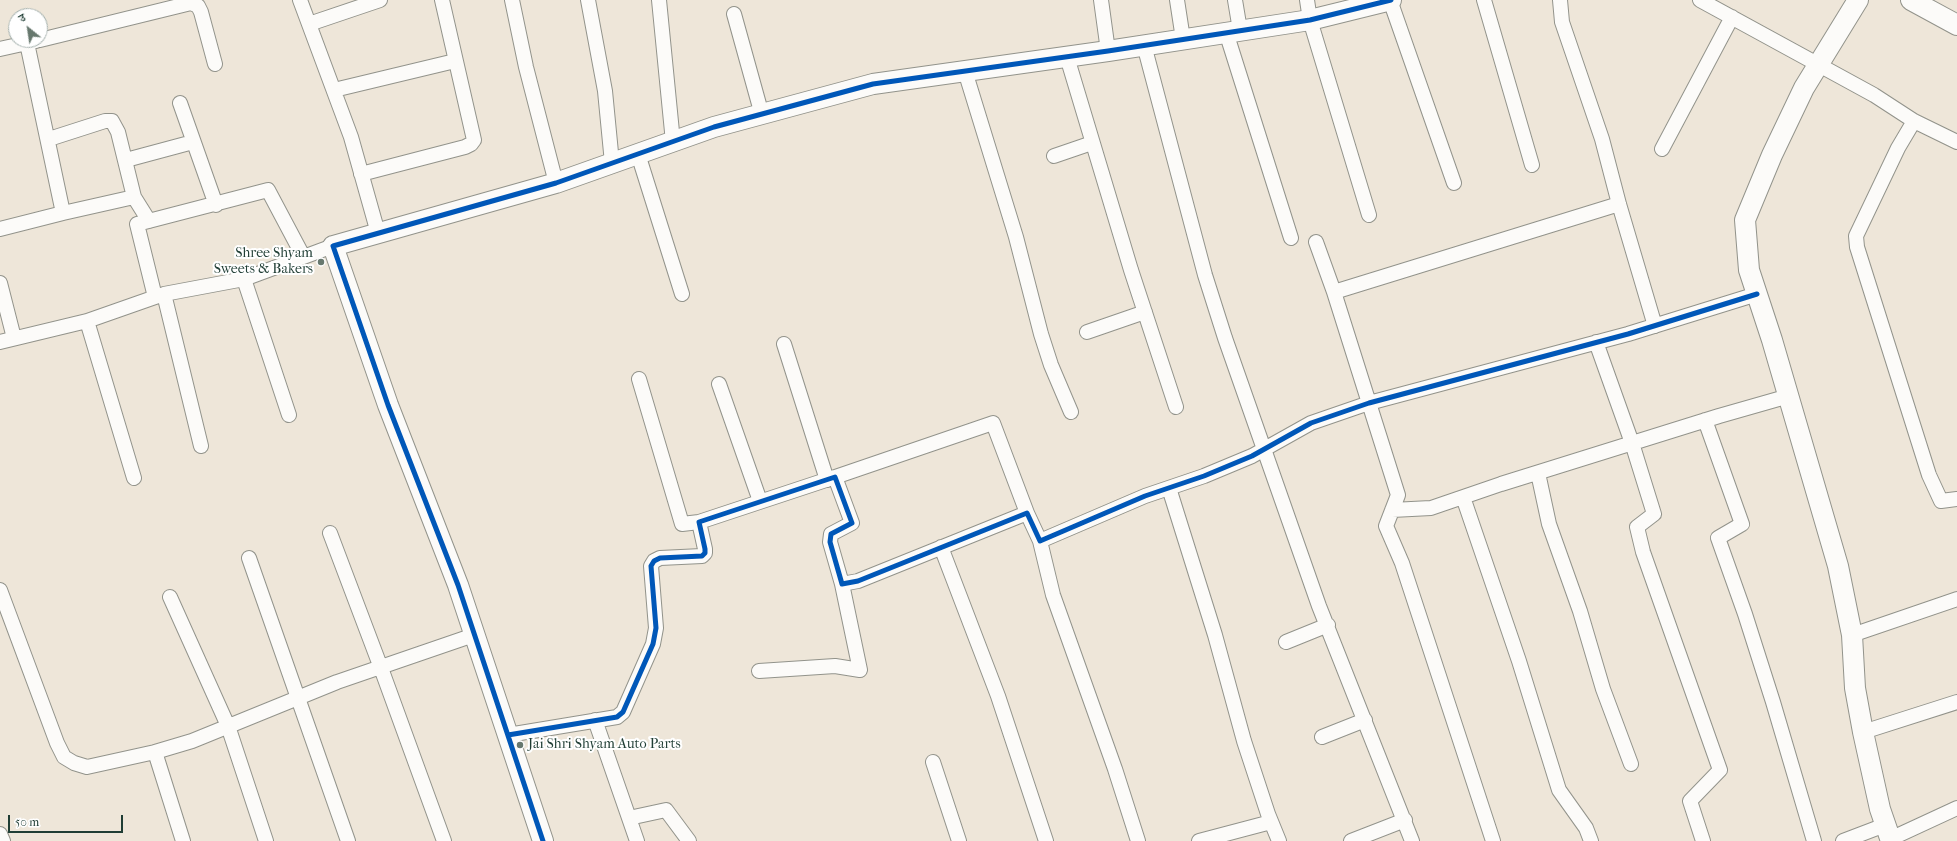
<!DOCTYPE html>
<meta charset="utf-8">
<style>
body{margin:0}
#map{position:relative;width:1957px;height:841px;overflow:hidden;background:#eee6d9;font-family:"IM FELL French Canon","Noto Serif Devanagari",serif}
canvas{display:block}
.north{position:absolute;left:8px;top:8px;width:40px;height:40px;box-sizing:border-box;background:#fff;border:1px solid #a5b1ae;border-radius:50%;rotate:330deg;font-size:11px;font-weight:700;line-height:16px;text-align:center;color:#1f3d34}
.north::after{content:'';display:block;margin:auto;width:14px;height:18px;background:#67786e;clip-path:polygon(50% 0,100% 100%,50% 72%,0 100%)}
.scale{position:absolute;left:8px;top:815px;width:115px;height:18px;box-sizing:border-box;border:2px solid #1f3d34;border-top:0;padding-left:5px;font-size:12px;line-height:14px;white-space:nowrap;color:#1f3d34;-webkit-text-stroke:3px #fff;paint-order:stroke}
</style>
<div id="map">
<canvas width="1957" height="841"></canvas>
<div class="north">उ</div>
<div class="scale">50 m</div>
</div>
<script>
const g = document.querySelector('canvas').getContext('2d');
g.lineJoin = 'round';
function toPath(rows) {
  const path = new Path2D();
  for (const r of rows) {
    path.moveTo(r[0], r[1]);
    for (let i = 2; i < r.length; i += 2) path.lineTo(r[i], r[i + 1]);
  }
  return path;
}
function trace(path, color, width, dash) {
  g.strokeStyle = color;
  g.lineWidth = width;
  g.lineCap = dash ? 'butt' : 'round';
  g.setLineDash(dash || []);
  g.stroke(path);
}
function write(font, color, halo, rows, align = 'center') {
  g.font = font + ' "IM FELL French Canon",serif';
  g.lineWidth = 4;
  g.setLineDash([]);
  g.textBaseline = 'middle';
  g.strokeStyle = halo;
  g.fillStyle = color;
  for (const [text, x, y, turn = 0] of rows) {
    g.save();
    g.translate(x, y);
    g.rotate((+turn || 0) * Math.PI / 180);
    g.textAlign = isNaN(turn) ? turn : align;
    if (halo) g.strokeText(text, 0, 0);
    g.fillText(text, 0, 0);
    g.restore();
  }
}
const street = toPath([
 [300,0,351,137,378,233],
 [512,0,526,67,556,183],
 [588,0,605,91,612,163],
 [659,0,673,142],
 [1101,0,1108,51],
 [1177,0,1183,39],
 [1235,0,1240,30],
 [1307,0,1310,20,1369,215],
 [1390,0,1454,183],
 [1484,0,1532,165],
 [1560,0,1562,22,1602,139,1619,204,1655,326],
 [1700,0,1874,95,1914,121,1957,142],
 [734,14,762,115],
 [309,24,380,0],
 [1226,32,1291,238],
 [40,40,191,3,198,6,201,12,215,64],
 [27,43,63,213],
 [1144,45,1205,275,1225,338,1319,606,1412,841],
 [0,49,36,41],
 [1067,57,1131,270,1176,407],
 [965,71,1016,237,1041,334,1051,365,1071,412],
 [334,90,455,61],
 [180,103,216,205],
 [1914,121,1898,148,1856,236,1857,247,1929,475,1941,501,1957,499],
 [49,139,105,121,112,121,118,132,134,197],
 [1662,149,1732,17],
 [638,154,682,294],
 [1054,156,1092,143],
 [126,160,193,142],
 [361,174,465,147,471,144,474,140,442,0],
 [0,229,63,213,134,197,149,221],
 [1316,242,1334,292],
 [244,279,289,415],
 [0,283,14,338],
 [164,294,201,446],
 [155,297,137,224,268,190,303,256],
 [87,321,134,478],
 [1087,332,1145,312],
 [0,342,87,321,164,294,244,279,333,246],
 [1596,342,1632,443,1654,514,1637,527,1643,552,1720,770,1690,801,1703,841],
 [784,344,827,480],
 [639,379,682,524,699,522],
 [719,384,760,501],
 [1705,420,1742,524,1718,538,1745,614,1773,702,1814,841],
 [1538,473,1549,524,1580,611,1603,689,1631,764],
 [835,477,993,423,1027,513],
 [1169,488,1215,635,1244,741,1268,814,1279,841],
 [1463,497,1519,661,1559,790,1586,828,1591,841],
 [1392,510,1431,508,1501,484,1719,416,1789,396],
 [330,533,381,668,444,841],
 [1040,541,1053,595,1115,769,1138,841],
 [941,547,998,696,1046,841],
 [249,558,348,841],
 [0,590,57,743,64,757,74,763,87,767,155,752,192,741,337,682,474,635],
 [170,597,228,726,266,841],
 [1852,635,1957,599],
 [1286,642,1328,625],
 [759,671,835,666,860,670,842,584],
 [595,720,637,841],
 [1863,732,1957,702],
 [508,735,617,717,623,712,653,644,656,628,651,566,654,561,660,558,702,556,705,553,705,549,699,522,835,477,852,523,831,534,830,542,842,584,858,581,1027,513,1040,541,1145,496,1204,476,1252,456,1311,423,1369,403,1628,334,1757,294],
 [1322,737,1365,720],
 [155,752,183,841],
 [933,762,959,841],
 [629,818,666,810,689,841],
 [0,834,3,841],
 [1890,839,1957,808],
 [1199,841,1271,822],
 [1351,841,1405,820],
 [1493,841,1402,563,1386,526,1398,495,1334,292,1619,204],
 [1843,841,1885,825]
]);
const secondary = toPath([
 [1858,0,1804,88,1772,155,1745,220,1749,270,1772,340,1838,566,1852,635,1855,688,1863,732,1880,809,1891,841],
 [1911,0,1957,25],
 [543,841,458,585,388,405,333,246,556,183,714,127,873,84,1108,51,1310,20,1391,0]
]);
trace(street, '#92938b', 16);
trace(secondary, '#92938b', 22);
trace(street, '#fcfbf9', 14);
trace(secondary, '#fcfbf9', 20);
trace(toPath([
 [508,735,617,717,623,712,653,644,656,628,651,566,654,561,660,558,702,556,705,553,705,549,699,522,835,477,852,523,831,534,830,542,842,584,858,581,1027,513,1040,541,1145,496,1204,476,1252,456,1311,423,1369,403,1628,334,1757,294],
 [543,841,458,585,388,405,333,246,556,183,714,127,873,84,1108,51,1310,20,1391,0]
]), '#0057b8', 5);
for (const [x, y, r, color] of [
 [321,262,4,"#67786e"],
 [520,745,4,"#67786e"]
]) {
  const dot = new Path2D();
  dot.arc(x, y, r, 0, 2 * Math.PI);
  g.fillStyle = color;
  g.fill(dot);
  trace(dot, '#fff', 1.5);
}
write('14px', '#1f3d34', '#fff', [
 ["Shree Shyam",313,254],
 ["Sweets & Bakers",313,270],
 ["Jai Shri Shyam Auto Parts",528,745,"left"]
], 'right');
</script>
